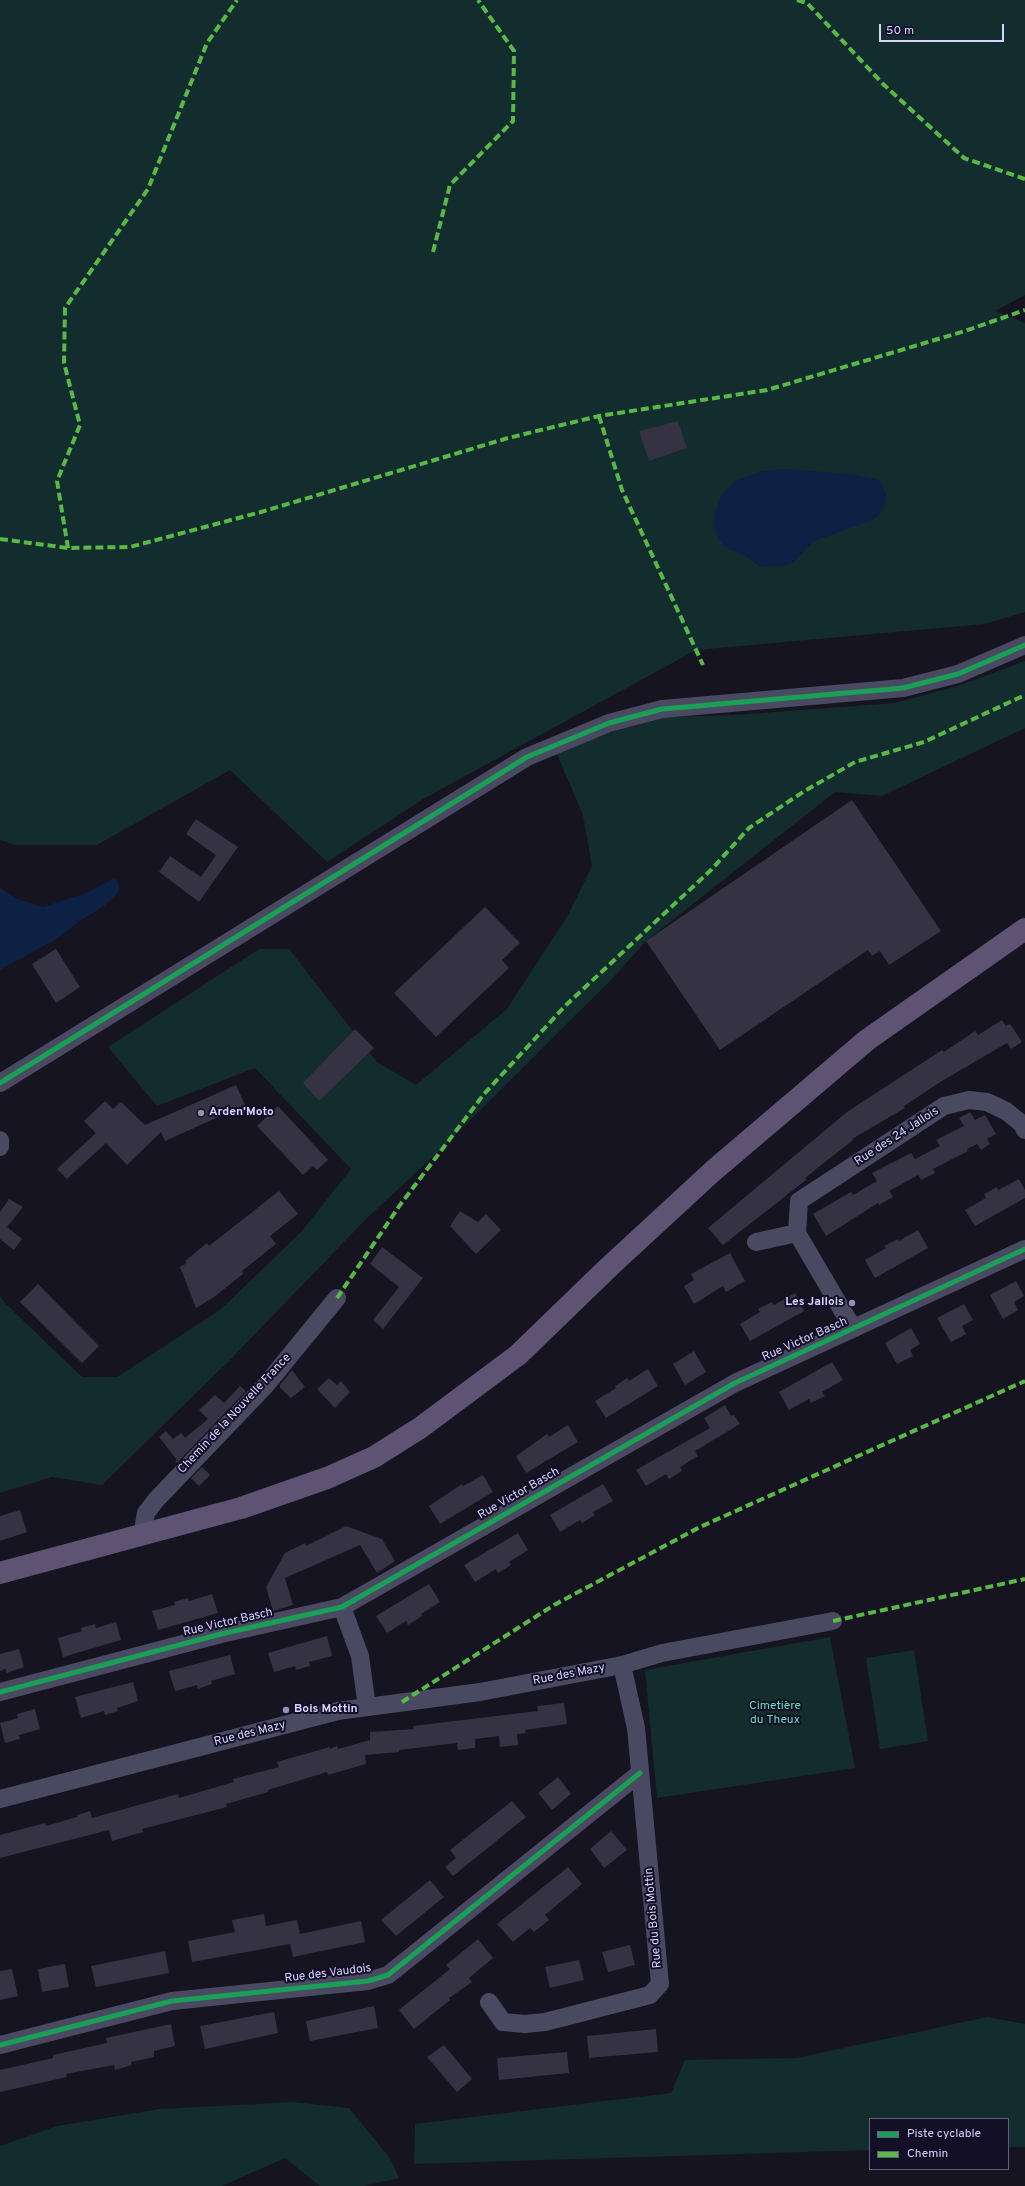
<!DOCTYPE html>
<meta charset="utf-8">
<style>
body{margin:0}
#map{position:relative;width:1025px;height:2186px;overflow:hidden;background:#161421;font-family:Overpass,sans-serif}
canvas{display:block}
.legend{position:absolute;left:869px;top:2118px;width:140px;height:52px;box-sizing:border-box;background:#130f26;border:1px solid #625e7d;margin:0;padding:5px 7px;list-style:none;font-size:12px;color:#d9d4ff}
.legend li{display:flex;align-items:center;gap:8px;height:20px}
.legend b{width:20px;border:1px solid #625e7d}
.scale{position:absolute;left:879px;top:24px;width:125px;height:18px;box-sizing:border-box;border:2px solid #d9d4ff;border-top:0;padding-left:5px;font-size:12px;line-height:14px;white-space:nowrap;color:#d9d4ff;-webkit-text-stroke:3px #130f26;paint-order:stroke}
</style>
<div id="map">
<canvas width="1025" height="2186"></canvas>
<ul class="legend">
<li><b style="height:5px;background:#1a9f57"></b>Piste cyclable</li>
<li><b style="height:5px;background:#58b947"></b>Chemin</li>
</ul>
<div class="scale">50 m</div>
</div>
<script>
const g = document.querySelector('canvas').getContext('2d');
g.lineJoin = 'round';
function fillPath(path, color) {
  g.fillStyle = color;
  g.fill(path, 'evenodd');
}
function toPath(rows) {
  const path = new Path2D();
  for (const r of rows) {
    path.moveTo(r[0], r[1]);
    for (let i = 2; i < r.length; i += 2) path.lineTo(r[i], r[i + 1]);
  }
  return path;
}
function trace(path, color, width, dash) {
  g.strokeStyle = color;
  g.lineWidth = width;
  g.lineCap = dash ? 'butt' : 'round';
  g.setLineDash(dash || []);
  g.stroke(path);
}
function write(font, color, halo, rows, align = 'center') {
  g.font = font + ' Overpass,sans-serif';
  g.lineWidth = 4;
  g.setLineDash([]);
  g.textBaseline = 'middle';
  g.strokeStyle = halo;
  g.fillStyle = color;
  for (const [text, x, y, turn = 0] of rows) {
    g.save();
    g.translate(x, y);
    g.rotate((+turn || 0) * Math.PI / 180);
    g.textAlign = isNaN(turn) ? turn : align;
    if (halo) g.strokeText(text, 0, 0);
    g.fillText(text, 0, 0);
    g.restore();
  }
}
fillPath(toPath([
 [0,0,1025,0,1025,295,995,311,1025,323,1025,612,984,624,696,650,425,798,327,862,230,770,97,845,15,845,0,840],
 [1025,661,1025,728,882,796,835,792,646,941,612,979,438,1152,366,1219,231,1359,102,1485,52,1477,0,1493,0,1296,7,1305,82,1377,117,1377,220,1310,301,1232,351,1169,255,1068,157,1106,108,1047,259,949,289,949,377,1062,416,1085,507,1009,568,915,592,866,583,815,556,752,612,732,667,717,733,715,895,703,958,686],
 [830,1637,855,1768,657,1798,645,1670],
 [914,1650,928,1741,880,1749,866,1658],
 [987,2017,1025,2024,1025,2147,1008,2147,1008,2119,870,2119,870,2150,414,2164,415,2124,671,2093,685,2060,797,2058],
 [294,2102,349,2108,390,2158,399,2178,364,2186,320,2186,285,2158,222,2186,0,2186,0,2146,57,2126,160,2109]
]), '#132c2d');
fillPath(toPath([
 [783,469,850,474,875,479,880,481,886,493,885,506,877,517,870,521,814,541,793,563,781,566,761,567,743,555,727,548,719,540,713,525,715,514,722,494,737,480,759,472],
 [113,879,117,880,119,889,116,895,104,906,78,922,58,938,0,970,0,888,15,898,43,907,86,893]
]), '#0d2144');
fillPath(toPath([
 [678,421,687,448,649,461,639,431],
 [852,800,941,931,889,965,880,951,872,956,868,950,720,1050,646,941],
 [196,819,238,847,199,902,159,872,170,856,201,877,216,855,186,834],
 [485,907,520,943,502,960,509,968,436,1037,394,993],
 [56,949,80,987,56,1003,32,964],
 [1002,1020,1006,1026,1010,1024,1022,1042,1011,1049,1007,1043,942,1081,904,1106,905,1108,852,1139,853,1140,805,1178,806,1180,723,1245,708,1228,847,1112,942,1050,944,1052,975,1031,978,1035],
 [355,1029,374,1048,319,1101,303,1083],
 [236,1085,245,1105,165,1141,161,1132,127,1165,106,1143,67,1179,57,1169,96,1133,84,1121,105,1101,113,1109,121,1102,145,1125],
 [278,1106,328,1160,317,1170,313,1166,303,1175,257,1126],
 [970,1112,975,1120,985,1115,996,1134,987,1139,990,1144,981,1150,977,1144,967,1149,968,1151,933,1169,935,1173,921,1180,918,1175,904,1183,889,1191,893,1197,879,1205,878,1203,826,1236,813,1214,851,1192,853,1195,877,1181,872,1173,911,1153,915,1159,940,1146,936,1140,964,1126,959,1118],
 [1019,1179,1025,1190,1025,1198,975,1226,965,1210,986,1198,984,1194,997,1187,998,1190],
 [279,1191,298,1214,270,1236,276,1244,242,1271,243,1274,214,1297,196,1308,180,1267,187,1263,185,1261,207,1243,209,1246],
 [9,1199,23,1207,7,1227,22,1239,14,1250,0,1239,0,1212],
 [460,1211,478,1222,486,1214,501,1230,476,1254,450,1226],
 [918,1230,928,1248,875,1278,865,1260,886,1248,884,1246,898,1239,899,1241],
 [382,1247,423,1278,383,1329,373,1320,399,1287,370,1264],
 [730,1253,745,1281,726,1292,723,1286,694,1304,684,1286,694,1280,691,1274],
 [1016,1281,1024,1296,1014,1302,1018,1310,1003,1319,990,1295],
 [38,1284,99,1346,82,1363,20,1302],
 [795,1293,804,1311,750,1341,740,1324,760,1312,758,1309,772,1302,774,1305],
 [964,1304,973,1320,962,1326,966,1334,951,1342,937,1318],
 [911,1328,920,1344,910,1350,913,1356,897,1364,885,1343],
 [694,1351,706,1372,685,1385,673,1364],
 [832,1362,843,1380,822,1392,825,1396,811,1403,809,1399,789,1410,779,1392],
 [648,1369,658,1386,606,1418,595,1401,616,1388,615,1386,627,1378,629,1381],
 [292,1370,305,1387,291,1398,280,1388,280,1385],
 [329,1378,337,1385,341,1381,350,1392,335,1408,317,1389],
 [240,1386,246,1391,177,1463,175,1462,177,1460,159,1437,166,1431,173,1439,181,1433,185,1438,208,1419,199,1410,215,1395,224,1403],
 [725,1405,731,1416,734,1415,740,1424,695,1451,698,1456,680,1467,682,1471,669,1479,666,1474,646,1486,636,1470,710,1428,704,1418],
 [568,1425,578,1442,526,1473,516,1456,547,1434,549,1437],
 [202,1467,210,1475,199,1486,191,1478],
 [483,1475,493,1492,440,1524,429,1506,462,1484,463,1486],
 [603,1484,613,1501,593,1512,595,1515,582,1523,580,1520,560,1532,550,1515],
 [20,1510,27,1532,0,1541,0,1516],
 [346,1526,382,1539,395,1561,377,1573,360,1545,285,1578,293,1605,273,1611,266,1587,285,1553,305,1543,306,1546],
 [518,1533,528,1550,509,1562,511,1565,498,1573,496,1569,475,1582,464,1565],
 [429,1584,440,1602,421,1614,422,1616,408,1625,406,1621,387,1633,376,1616],
 [212,1594,218,1613,158,1630,152,1611,175,1605,174,1602,188,1598,189,1601],
 [116,1622,121,1640,63,1657,58,1638,82,1631,81,1628,95,1624,96,1628],
 [327,1636,332,1656,309,1662,310,1666,296,1670,295,1666,274,1672,268,1653],
 [19,1649,24,1667,7,1673,5,1669,0,1671,0,1654],
 [230,1655,235,1674,211,1681,212,1684,198,1689,197,1685,175,1691,169,1671],
 [133,1682,138,1701,117,1708,118,1711,105,1715,104,1711,81,1718,75,1697],
 [564,1703,567,1724,525,1730,526,1733,517,1734,518,1745,500,1747,499,1736,475,1739,475,1748,458,1750,457,1743,399,1750,399,1752,365,1755,366,1764,328,1775,327,1772,268,1790,268,1792,226,1804,227,1807,142,1829,143,1832,112,1841,109,1830,0,1858,0,1835,45,1823,46,1826,77,1817,77,1815,90,1811,92,1818,178,1794,179,1798,234,1782,233,1779,279,1767,277,1762,330,1747,330,1749,337,1746,338,1749,370,1740,370,1732,414,1729,413,1726,538,1711,537,1706],
 [35,1709,40,1729,19,1735,20,1739,5,1743,0,1723,18,1718,17,1714],
 [558,1777,571,1794,552,1810,538,1793],
 [512,1801,526,1817,453,1876,445,1867,456,1858,450,1850],
 [611,1831,627,1850,604,1868,590,1849],
 [568,1867,582,1884,545,1915,549,1920,534,1932,530,1928,513,1942,497,1924],
 [430,1880,444,1897,396,1936,381,1920],
 [264,1914,266,1926,297,1920,300,1934,361,1921,365,1942,293,1957,290,1944,192,1962,188,1941,235,1932,232,1920],
 [478,1939,493,1958,469,1978,472,1982,449,1998,450,2000,414,2029,399,2010,450,1969,446,1965],
 [630,1945,635,1965,608,1972,602,1952],
 [165,1951,169,1973,96,1987,91,1966],
 [579,1960,584,1980,550,1988,545,1967],
 [65,1964,69,1987,42,1992,38,1969],
 [12,1969,18,1996,0,2000,0,1971],
 [374,2006,378,2028,310,2041,306,2021],
 [274,2012,278,2033,205,2049,200,2026],
 [171,2024,175,2046,154,2051,154,2057,131,2062,132,2065,115,2070,114,2065,66,2074,67,2077,0,2092,0,2070,53,2058,53,2055,107,2043,106,2038],
 [656,2029,658,2052,589,2058,587,2036],
 [444,2045,472,2079,457,2092,427,2057],
 [567,2052,569,2073,499,2080,497,2058]
]), '#343243');
trace(toPath([
 [0,1083,527,757,609,723,662,709,903,688,958,674,1025,645],
 [0,1140,0,1147],
 [756,1242,797,1233],
 [855,1328,848,1320,797,1233,799,1201,944,1106,969,1100,987,1102,1006,1111,1022,1124,1025,1130],
 [147,1534,144,1524,146,1513,156,1500,265,1386,337,1298],
 [342,1607,360,1656,367,1707],
 [0,1692,221,1634,342,1607,735,1383,1025,1249],
 [0,1799,338,1711,480,1692,622,1665,662,1653,833,1621],
 [489,2002,503,2022,525,2024,545,2022,650,1995,660,1984,636,1728,622,1665],
 [0,2045,172,2001,368,1981,388,1975,640,1773]
]), '#4a4962', 18);
trace(toPath([
 [0,1573,241,1508,327,1478,374,1457,420,1428,518,1355,610,1266,713,1171,867,1040,1025,929]
]), '#5e5373', 22);
trace(toPath([
 [797,0,807,3,883,84,964,158,1025,179],
 [433,252,450,185,513,121,514,51,478,0],
 [599,416,622,490,703,665],
 [0,539,68,548,130,547,261,512,508,438,599,416,767,390,965,331,1025,310],
 [68,548,57,481,80,425,64,363,65,308,148,189,207,43,237,0],
 [337,1298,400,1205,484,1094,566,1005,711,870,749,828,803,792,855,762,924,742,1025,695],
 [833,1621,1025,1579],
 [402,1702,554,1605,700,1527,1025,1381]
]), '#58b947', 4, [8, 4]);
trace(toPath([
 [0,1083,527,757,609,723,662,709,903,688,958,674,1025,645],
 [0,1692,221,1634,342,1607,735,1383,1025,1249],
 [0,2045,172,2001,368,1981,388,1975,640,1773]
]), '#1a9f57', 5);
for (const [x, y, r, color] of [
 [201,1113,4,"#9591b1"],
 [852,1303,4,"#9591b1"],
 [286,1710,4,"#9591b1"]
]) {
  const dot = new Path2D();
  dot.arc(x, y, r, 0, 2 * Math.PI);
  g.fillStyle = color;
  g.fill(dot);
  trace(dot, '#130f26', 1.5);
}
write('bold 12px', '#d9d4ff', '#130f26', [
 ["Arden'Moto",209,1113],
 ["Les Jallois",844,1303,"right"],
 ["Bois Mottin",294,1710]
], 'left');
write('12px', '#d9d4ff', '#130f26', [
 ["Rue des 24 Jallois",897,1137,-33],
 ["Rue Victor Basch",805,1340,-24],
 ["Chemin de la Nouvelle France",235,1414,-47],
 ["Rue Victor Basch",519,1494,-30],
 ["Rue Victor Basch",228,1623,-13],
 ["Rue des Mazy",569,1675,-11],
 ["Rue des Mazy",250,1734,-14],
 ["Rue du Bois Mottin",654,1918,-95],
 ["Rue des Vaudois",328,1974,-7]
]);
write('12px', '#5fe0c0', '#130f26', [
 ["Cimetière",775,1707],
 ["du Theux",775,1721]
]);
</script>
